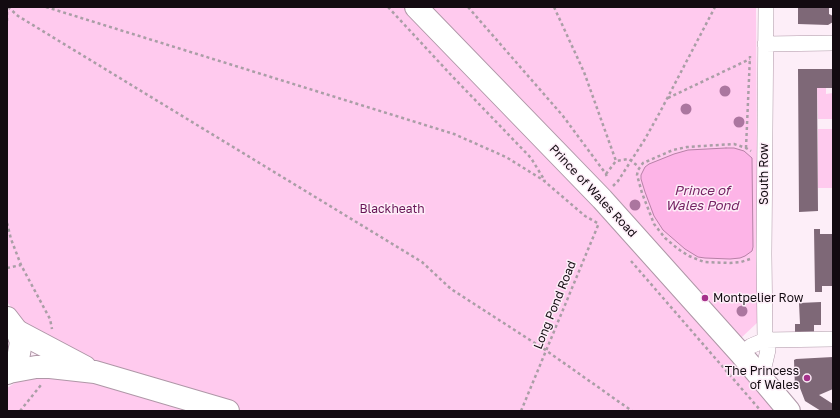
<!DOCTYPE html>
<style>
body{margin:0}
#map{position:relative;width:840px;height:418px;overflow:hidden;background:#fdeef8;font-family:"Golos Text",sans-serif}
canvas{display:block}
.frame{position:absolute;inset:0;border:8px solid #130b11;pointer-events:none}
</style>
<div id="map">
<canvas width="840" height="418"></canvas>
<div class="frame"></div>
</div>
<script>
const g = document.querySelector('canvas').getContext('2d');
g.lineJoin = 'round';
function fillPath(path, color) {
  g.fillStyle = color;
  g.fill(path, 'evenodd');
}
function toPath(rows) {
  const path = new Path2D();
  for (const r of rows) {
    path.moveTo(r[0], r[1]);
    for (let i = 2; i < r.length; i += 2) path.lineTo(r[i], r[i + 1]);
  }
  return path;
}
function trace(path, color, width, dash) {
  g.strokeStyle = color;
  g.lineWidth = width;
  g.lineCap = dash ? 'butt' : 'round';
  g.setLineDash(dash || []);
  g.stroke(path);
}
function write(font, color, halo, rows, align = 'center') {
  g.font = font + ' "Golos Text",sans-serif';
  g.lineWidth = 3;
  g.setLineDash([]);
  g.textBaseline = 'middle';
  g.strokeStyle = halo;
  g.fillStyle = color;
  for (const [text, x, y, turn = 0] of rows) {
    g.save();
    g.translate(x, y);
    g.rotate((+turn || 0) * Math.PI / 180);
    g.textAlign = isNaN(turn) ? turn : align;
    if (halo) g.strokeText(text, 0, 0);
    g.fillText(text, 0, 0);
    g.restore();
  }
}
fillPath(toPath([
 [7,7,756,7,758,322,727,351,777,411,7,411,7,388,24,377,49,374,26,324,7,302],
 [817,88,826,88,826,94,833,93,833,119,818,119],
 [818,129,833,129,833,188,818,188]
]), '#ffcaee');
const water = toPath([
 [726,148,734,148,744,151,752,158,753,247,752,251,745,256,740,258,730,259,705,258,698,257,685,249,663,230,654,216,645,192,641,179,641,175,645,167,649,164,674,154,688,150,726,148]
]);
fillPath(water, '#fdb4e7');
trace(water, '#b781a7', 1);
fillPath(toPath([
 [798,7,829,7,829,14,833,16,833,22,828,25,798,24],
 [798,69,833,69,833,88,817,88,818,211,799,212],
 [814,229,820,229,820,234,833,234,833,286,822,286,822,292,815,292],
 [821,302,821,325,814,325,814,332,795,332,795,324,800,324,799,303],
 [833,357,833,389,819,395,833,404,833,411,821,411,805,401,800,388,795,388,794,360,796,359]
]), '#7e6877');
const street = toPath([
 [765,44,833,43],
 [741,354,751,346,765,340,833,339],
 [764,380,764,367,768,350,765,340,764,254,766,7]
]);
const secondary = toPath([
 [416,7,602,199,741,354,789,411],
 [17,331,85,367],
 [9,372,36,367,50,367,95,372,228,411]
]);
const highway = toPath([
 [7,318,17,331,21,342,18,359,7,373]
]);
trace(street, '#af97a7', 16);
trace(secondary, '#af97a7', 24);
trace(highway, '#af97a7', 24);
trace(toPath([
 [8,7,18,16,422,262,451,289,544,349,632,411],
 [46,7,454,134,506,157,543,180,585,216,599,224],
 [388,7,452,76,531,158,545,181],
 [468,7,563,116,606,174,607,178],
 [554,7,584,72,616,161,629,159,639,167],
 [7,21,7,7],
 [668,98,750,59],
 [746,148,750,56],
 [606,174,616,161],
 [613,186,618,181,645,139,660,112,715,7],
 [7,223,11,239,21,265,50,319,52,329],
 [750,259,741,262,730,263,704,262,689,256,678,249,665,238,654,224,642,193,637,175,638,170,643,163,673,150,687,147,734,144,746,148,751,151],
 [631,261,761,411],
 [7,268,21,265],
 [20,411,41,385],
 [521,411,599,223]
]), '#aa9ea6', 2.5, [3, 3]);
trace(street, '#fff', 15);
trace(secondary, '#fff', 22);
trace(highway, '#fff', 22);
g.fillStyle = '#ab769f';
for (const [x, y] of [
 [725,91],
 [686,109],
 [739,122],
 [635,205],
 [742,311]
]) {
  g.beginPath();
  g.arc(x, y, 5.5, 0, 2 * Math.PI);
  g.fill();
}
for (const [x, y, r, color] of [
 [705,298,4,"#a5318b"],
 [807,378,4,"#a5318b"]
]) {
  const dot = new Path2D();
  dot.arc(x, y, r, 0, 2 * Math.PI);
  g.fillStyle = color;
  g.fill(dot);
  trace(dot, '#fdeef8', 1.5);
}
write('12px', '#130b11', '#fdeef8', [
 ["South Row",764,174,-90],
 ["Prince of Wales Road",593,191,47],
 ["Long Pond Road",555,305,-68]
]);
write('12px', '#681456', '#fdeef8', [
 ["Blackheath",392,209]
]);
write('12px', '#130b11', '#fdeef8', [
 ["Montpelier Row",713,298],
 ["The Princess",799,371,"right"],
 ["of Wales",799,385,"right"]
], 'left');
write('italic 13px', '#762464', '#fdeef8', [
 ["Prince of",702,191],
 ["Wales Pond",702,206]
]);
</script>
